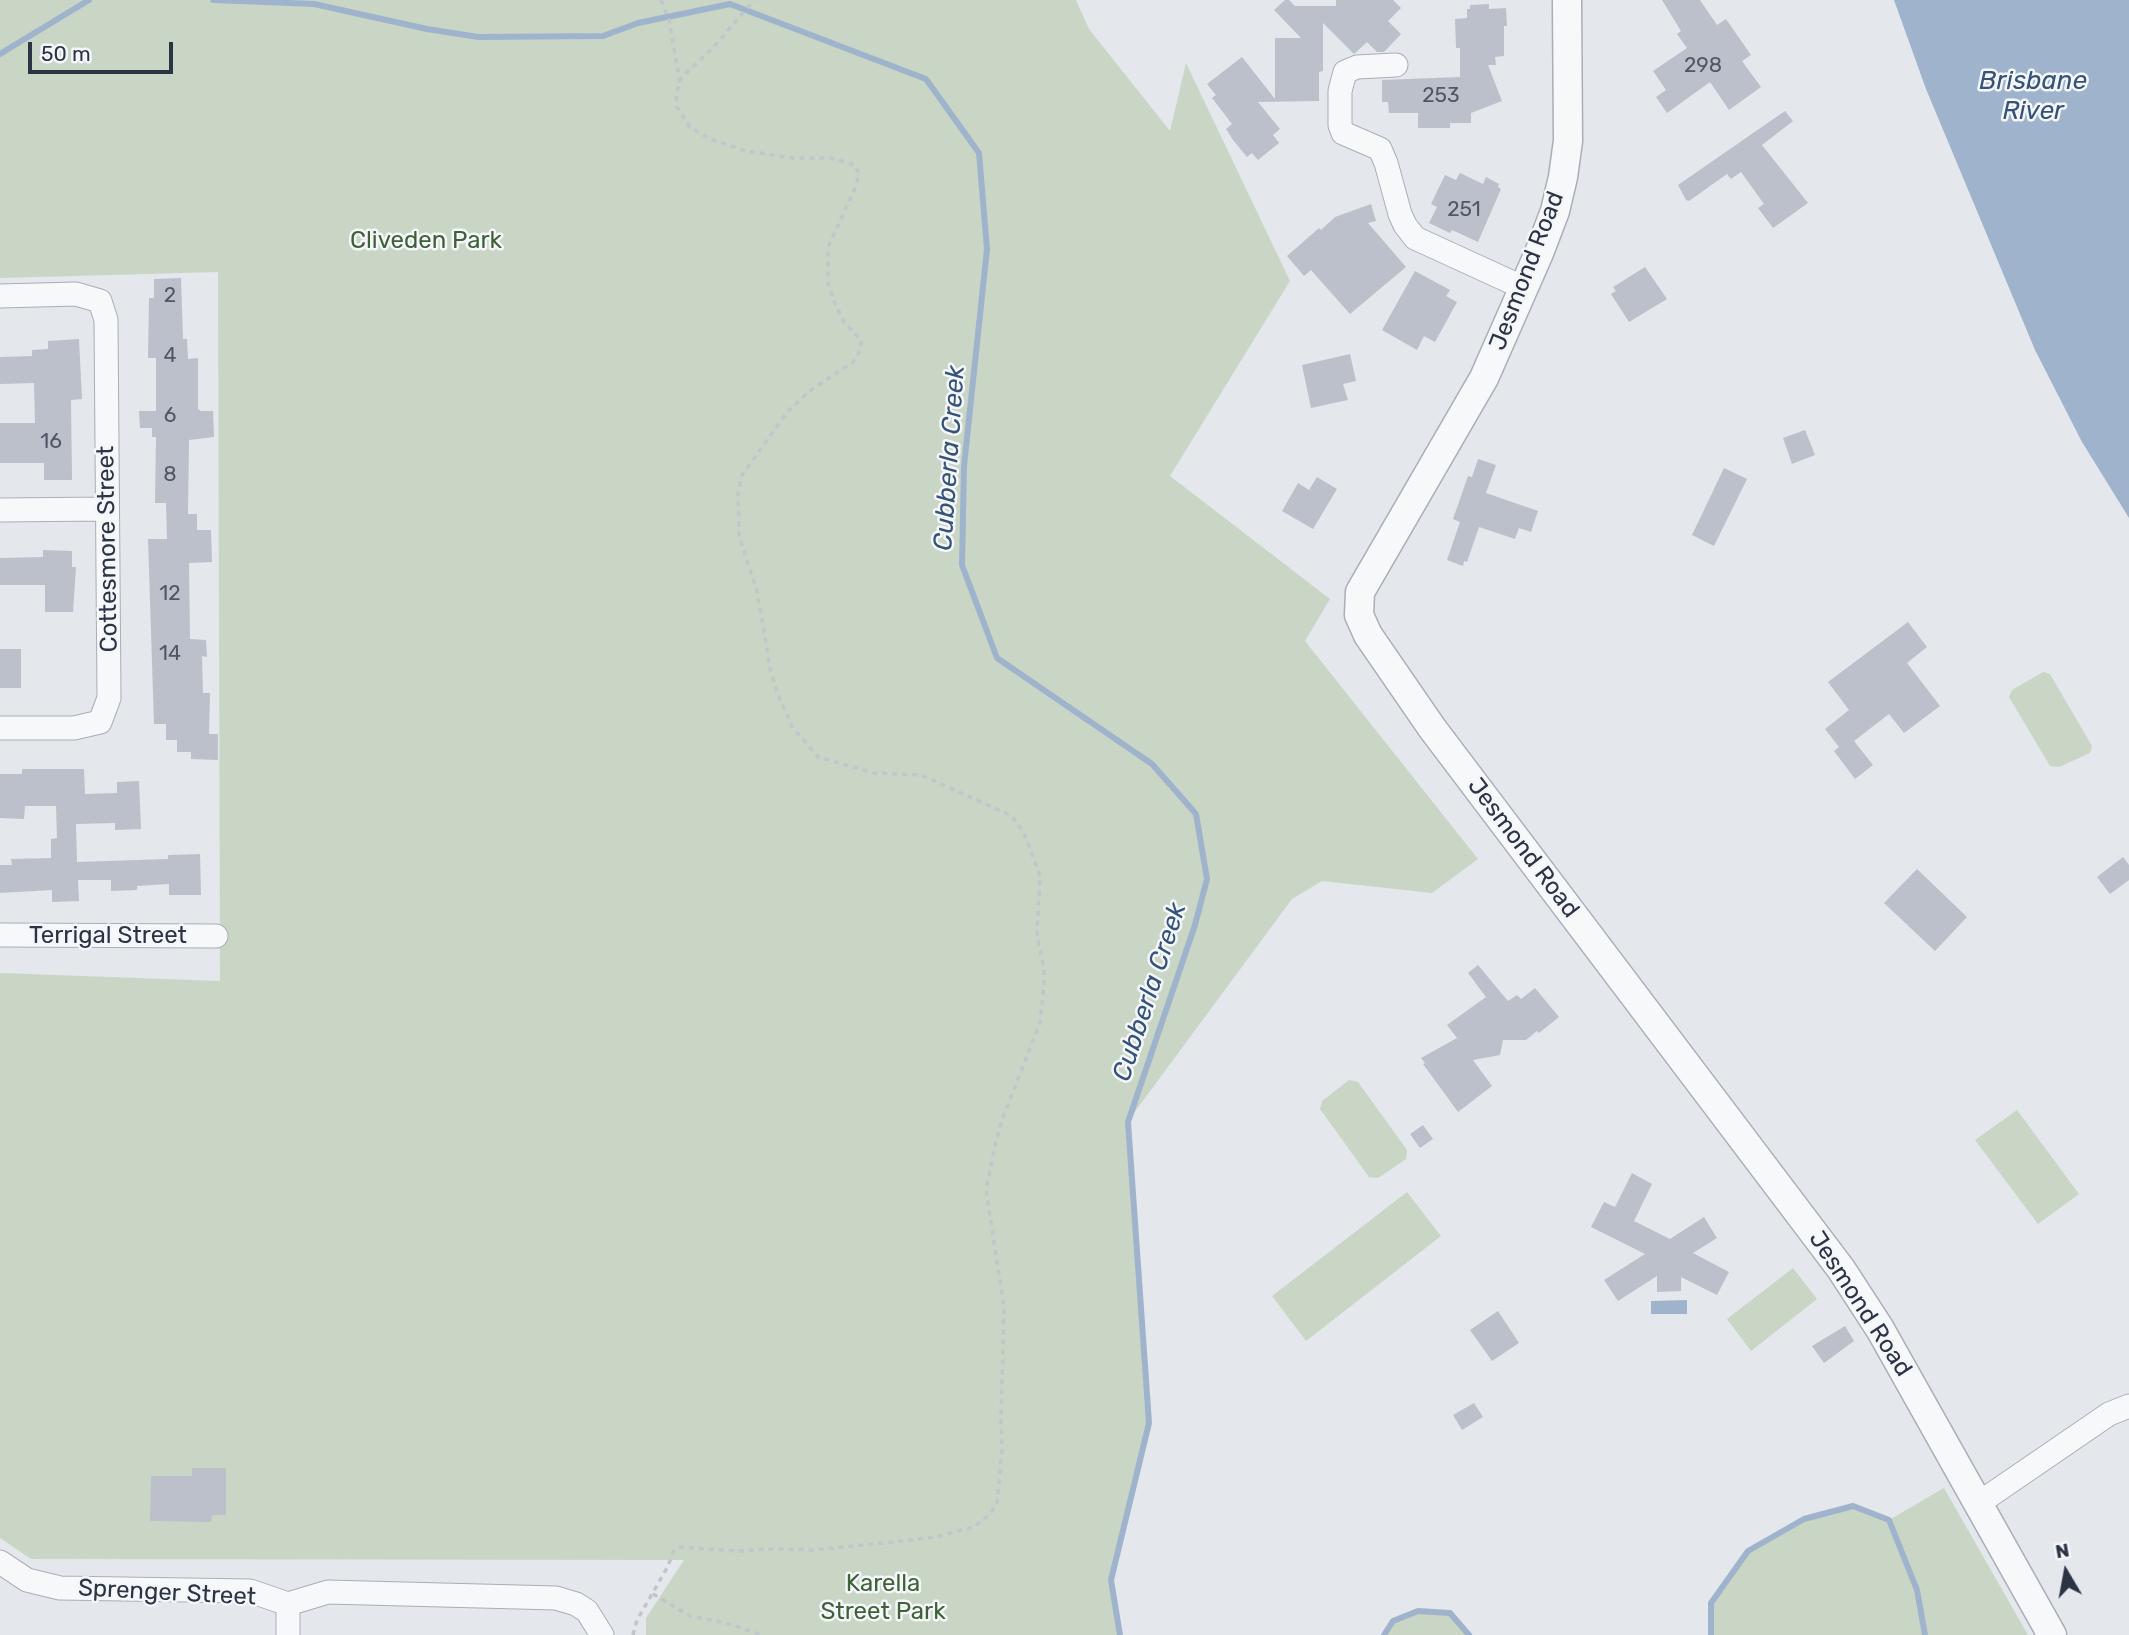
<!DOCTYPE html>
<style>
body{margin:0}
#map{position:relative;width:2129px;height:1635px;overflow:hidden;background:#e4e7ec;font-family:Rubik,sans-serif}
canvas{display:block}
.north{position:absolute;left:2031px;top:1537px;width:70px;height:70px;-webkit-text-stroke:5px #f4f6f9;paint-order:stroke;rotate:350deg;font-size:19px;font-weight:700;line-height:28px;text-align:center;color:#2b3445}
.north::after{content:'';display:block;margin:auto;width:24px;height:32px;background:#2b3445;clip-path:polygon(50% 0,100% 100%,50% 72%,0 100%)}
.scale{position:absolute;left:28px;top:42px;width:145px;height:32px;box-sizing:border-box;border:4px solid #2b3445;border-top:0;padding-left:9px;font-size:21px;line-height:24px;white-space:nowrap;color:#2b3445;-webkit-text-stroke:5px #f4f6f9;paint-order:stroke}
</style>
<div id="map">
<canvas width="2129" height="1635"></canvas>
<div class="north">N</div>
<div class="scale">50 m</div>
</div>
<script>
const g = document.querySelector('canvas').getContext('2d');
g.lineJoin = 'round';
function fillPath(path, color) {
  g.fillStyle = color;
  g.fill(path, 'evenodd');
}
function toPath(rows) {
  const path = new Path2D();
  for (const r of rows) {
    path.moveTo(r[0], r[1]);
    for (let i = 2; i < r.length; i += 2) path.lineTo(r[i], r[i + 1]);
  }
  return path;
}
function trace(path, color, width, dash) {
  g.strokeStyle = color;
  g.lineWidth = width;
  g.lineCap = dash ? 'butt' : 'round';
  g.setLineDash(dash || []);
  g.stroke(path);
}
function write(font, color, halo, rows, align = 'center') {
  g.font = font + ' Rubik,sans-serif';
  g.lineWidth = 5;
  g.setLineDash([]);
  g.textBaseline = 'middle';
  g.strokeStyle = halo;
  g.fillStyle = color;
  for (const [text, x, y, turn = 0] of rows) {
    g.save();
    g.translate(x, y);
    g.rotate((+turn || 0) * Math.PI / 180);
    g.textAlign = isNaN(turn) ? turn : align;
    if (halo) g.strokeText(text, 0, 0);
    g.fillText(text, 0, 0);
    g.restore();
  }
}
fillPath(toPath([
 [0,0,1076,0,1089,29,1170,131,1186,63,1290,281,1170,476,1330,599,1305,641,1478,859,1432,893,1322,881,1292,899,1128,1121,1149,1423,1111,1580,1120,1635,646,1635,646,1618,684,1560,31,1559,0,1538,0,973,220,981,218,272,0,278],
 [2043,672,2050,674,2092,746,2090,753,2059,767,2050,766,2009,697,2012,690],
 [1349,1080,1358,1082,1407,1150,1406,1159,1378,1178,1369,1177,1320,1109,1322,1101],
 [2017,1110,2079,1194,2038,1224,1975,1140],
 [1407,1192,1441,1236,1306,1341,1272,1296],
 [1793,1268,1817,1299,1751,1351,1727,1319],
 [1944,1488,2028,1635,1711,1635,1711,1603,1748,1551,1804,1519,1853,1506,1889,1520],
 [1418,1611,1450,1613,1469,1635,1384,1635,1393,1621]
]), '#c9d6c5');
fillPath(toPath([
 [1894,0,2129,0,2129,518,2082,442,2035,350,1926,89],
 [1687,1300,1687,1314,1651,1314,1651,1301]
]), '#9fb4cc');
trace(toPath([
 [213,0,314,4,427,29,478,37,603,36,638,23,730,4,926,79,979,153,987,249,964,466,962,565,997,658,1152,764,1196,814,1207,879,1195,925,1128,1122,1149,1423,1111,1580,1120,1635],
 [0,54,89,0],
 [1384,1635,1393,1621,1418,1611,1450,1613,1469,1635],
 [1711,1635,1711,1603,1748,1551,1804,1519,1853,1506,1889,1520,1917,1590,1925,1635]
]), '#9fb4cc', 6);
fillPath(toPath([
 [1285,0,1289,0,1295,6,1336,6,1336,0,1393,0,1401,8,1388,21,1401,34,1384,52,1377,52,1367,42,1354,54,1323,23,1323,71,1319,72,1319,101,1258,102,1280,129,1273,135,1279,143,1258,160,1252,153,1247,157,1233,140,1226,129,1232,124,1212,98,1216,95,1207,84,1242,57,1275,99,1275,38,1301,38,1274,10],
 [1662,0,1700,0,1717,25,1726,19,1751,55,1742,61,1761,87,1729,110,1710,82,1667,113,1656,97,1666,90,1653,71,1687,48,1677,34,1681,31],
 [1489,4,1489,9,1506,8,1507,26,1504,26,1504,56,1495,57,1496,65,1488,65,1502,101,1471,113,1471,123,1450,123,1450,128,1418,128,1418,113,1389,113,1388,102,1382,102,1382,80,1460,77,1460,48,1456,48,1455,19,1467,18,1467,9,1470,9,1470,5],
 [1785,111,1793,121,1762,145,1808,203,1773,228,1758,208,1764,204,1741,172,1731,179,1727,174,1689,201,1686,200,1678,185],
 [1460,173,1483,184,1486,177,1499,184,1498,187,1501,189,1478,242,1452,230,1450,233,1429,223,1437,207,1431,204,1445,175,1456,180],
 [1371,204,1376,221,1368,223,1406,267,1350,314,1311,270,1304,276,1287,256,1319,228,1321,230,1335,217],
 [1645,267,1667,299,1629,322,1611,294,1616,291,1613,287],
 [1415,271,1450,290,1446,296,1457,302,1435,342,1424,336,1417,350,1382,330],
 [181,278,183,339,187,339,188,359,198,358,198,409,201,411,213,411,214,437,189,440,188,514,197,514,197,530,211,530,212,562,189,563,190,639,206,640,207,657,202,656,203,693,210,693,209,734,218,734,218,760,191,759,191,752,177,752,177,740,166,740,166,724,154,724,148,539,167,539,166,503,155,503,156,437,152,437,152,428,140,428,139,411,156,411,156,358,148,358,149,298,154,298,154,279],
 [79,339,82,399,71,400,72,480,44,480,44,463,0,463,0,423,35,423,34,383,0,384,0,357,32,356,32,350,48,349,48,341],
 [1350,354,1356,381,1343,384,1348,400,1311,408,1302,365],
 [1805,430,1815,455,1792,464,1783,438],
 [1478,459,1496,465,1486,493,1538,511,1531,532,1519,528,1515,539,1479,527,1467,562,1464,561,1463,566,1447,560,1460,522,1453,519,1468,476,1472,477],
 [1724,468,1747,479,1714,546,1692,535],
 [1317,477,1337,489,1313,529,1282,511,1298,483,1309,490],
 [43,550,72,551,72,567,76,567,73,612,45,612,45,585,0,585,0,558,43,557],
 [1908,622,1927,647,1907,663,1940,706,1904,733,1889,714,1854,741,1873,765,1855,779,1834,751,1839,747,1825,729,1849,710,1828,682],
 [0,649,21,649,21,688,0,688],
 [22,769,84,769,85,794,117,793,117,782,139,781,141,829,115,830,115,823,76,824,77,862,168,859,168,855,200,854,201,895,169,895,169,884,137,886,137,890,111,891,111,880,78,880,79,901,52,902,52,890,0,893,0,865,12,865,11,859,51,858,51,839,57,838,56,806,25,806,24,819,0,818,0,774,22,774],
 [2123,857,2129,865,2129,880,2110,894,2097,877],
 [1917,869,1967,917,1935,951,1884,903],
 [1478,965,1508,1001,1517,995,1521,999,1535,988,1559,1017,1539,1033,1537,1031,1526,1040,1503,1040,1500,1055,1473,1060,1492,1086,1458,1112,1423,1064,1425,1063,1421,1058,1457,1038,1447,1025,1486,997,1468,973],
 [1423,1125,1433,1139,1420,1148,1410,1134],
 [1632,1173,1652,1184,1634,1221,1670,1239,1704,1217,1717,1238,1693,1253,1729,1272,1717,1295,1681,1277,1681,1291,1657,1292,1657,1276,1618,1301,1604,1280,1645,1254,1591,1227,1604,1202,1615,1207],
 [1498,1311,1519,1343,1492,1361,1470,1330],
 [1845,1326,1854,1341,1824,1363,1812,1346],
 [1474,1403,1483,1417,1462,1430,1453,1415],
 [192,1468,226,1468,226,1515,212,1515,211,1522,150,1521,151,1476,192,1476]
]), '#bbc0ca');
const minor = toPath([
 [1396,65,1357,67,1345,72,1340,91,1340,125,1343,133,1380,149,1386,163,1400,214,1405,225,1415,238,1524,288],
 [0,296,76,294,100,301,106,320,109,698,100,722,74,728,0,728],
 [0,510,107,509],
 [0,935,216,936],
 [1979,1503,2109,1414,2129,1406],
 [0,1562,27,1580,60,1588,250,1591,288,1604,328,1592,556,1598,576,1604,587,1611,602,1635],
 [288,1604,288,1635]
]);
const tertiary = toPath([
 [1567,0,1568,141,1563,177,1555,211,1539,253,1484,378,1360,592,1359,615,1368,635,1432,728,1841,1269,1880,1329,2052,1635]
]);
trace(minor, '#a9aeb7', 25);
trace(tertiary, '#a9aeb7', 31);
trace(toPath([
 [661,0,669,20,680,83],
 [653,1594,690,1616,726,1623,762,1635],
 [633,1635,637,1620,667,1568,674,1551,680,1547,737,1551,775,1549,813,1550,884,1543,936,1537,974,1527,991,1513,997,1503,1002,1450,1001,1418,1004,1307,986,1190,996,1141,1003,1117,1040,1023,1044,985,1044,969,1037,935,1040,876,1024,833,1012,816,921,775,874,773,818,757,793,728,778,695,769,666,765,635,756,588,739,536,738,494,742,475,788,411,811,390,853,362,861,349,861,340,844,322,833,299,828,283,828,247,857,184,858,172,855,165,831,158,793,158,746,151,710,139,690,127,677,107,676,95,681,78,713,48,754,0]
]), '#c2c5cb', 3.5, [5, 5]);
trace(minor, '#f7f8fa', 23);
trace(tertiary, '#f7f8fa', 28);
write('21px', '#4f5766', null, [
 ["298",1703,66],
 ["253",1441,96],
 ["251",1464,210],
 ["2",170,296],
 ["4",170,356],
 ["6",170,416],
 ["16",51,442],
 ["8",170,475],
 ["12",170,594],
 ["14",170,654]
]);
write('24px', '#3f6138', '#f4f6f9', [
 ["Cliveden Park",426,241],
 ["Karella",883,1584],
 ["Street Park",883,1612]
]);
write('24px', '#2b3445', '#f4f6f9', [
 ["Jesmond Road",1527,271,-69],
 ["Cottesmore Street",108,549,-91],
 ["Jesmond Road",1523,848,53],
 ["Terrigal Street",108,936],
 ["Jesmond Road",1860,1304,57],
 ["Sprenger Street",167,1593,3]
]);
write('italic 26px', '#34527a', '#f4f6f9', [
 ["Brisbane",2033,81],
 ["River",2033,111],
 ["Cubberla Creek",950,458,-86],
 ["Cubberla Creek",1150,992,-72]
]);
</script>
